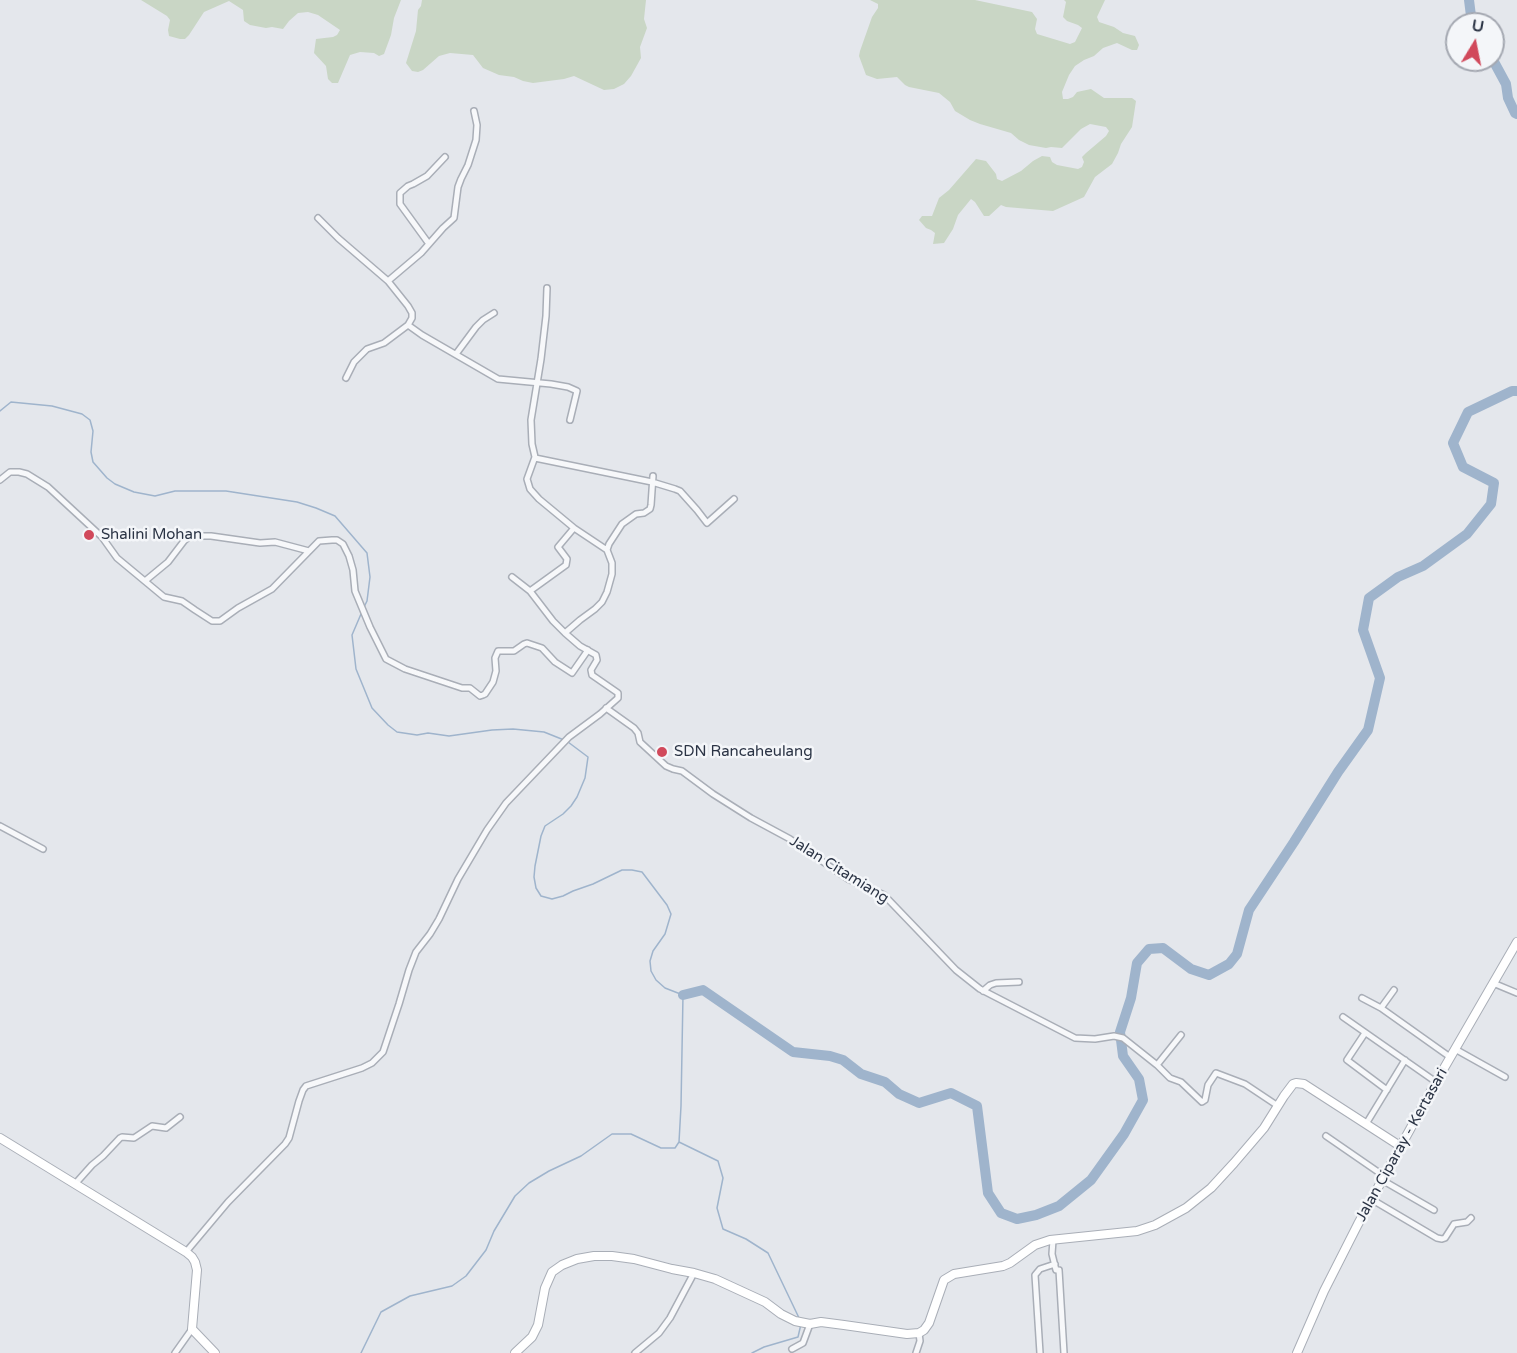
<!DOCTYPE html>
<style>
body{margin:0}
#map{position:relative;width:1517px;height:1353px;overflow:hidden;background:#e4e7ec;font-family:"Varela Round",sans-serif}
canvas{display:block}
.north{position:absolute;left:1445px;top:12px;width:60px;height:60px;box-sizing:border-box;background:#f4f6f9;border:2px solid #a4a8b1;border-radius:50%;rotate:10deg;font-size:16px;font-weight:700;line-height:24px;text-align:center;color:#2b3445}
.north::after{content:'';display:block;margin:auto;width:21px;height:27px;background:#d1495b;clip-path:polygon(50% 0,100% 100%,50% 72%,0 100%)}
</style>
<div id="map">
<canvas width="1517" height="1353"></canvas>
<div class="north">U</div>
</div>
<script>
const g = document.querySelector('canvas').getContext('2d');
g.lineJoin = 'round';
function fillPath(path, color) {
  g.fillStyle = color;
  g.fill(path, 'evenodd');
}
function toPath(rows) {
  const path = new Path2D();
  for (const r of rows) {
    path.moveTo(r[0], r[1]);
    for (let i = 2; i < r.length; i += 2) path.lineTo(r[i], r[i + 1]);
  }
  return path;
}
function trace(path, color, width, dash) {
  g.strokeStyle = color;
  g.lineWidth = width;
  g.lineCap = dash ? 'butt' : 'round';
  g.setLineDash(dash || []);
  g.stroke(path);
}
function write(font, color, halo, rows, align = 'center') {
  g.font = font + ' "Varela Round",sans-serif';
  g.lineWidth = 5;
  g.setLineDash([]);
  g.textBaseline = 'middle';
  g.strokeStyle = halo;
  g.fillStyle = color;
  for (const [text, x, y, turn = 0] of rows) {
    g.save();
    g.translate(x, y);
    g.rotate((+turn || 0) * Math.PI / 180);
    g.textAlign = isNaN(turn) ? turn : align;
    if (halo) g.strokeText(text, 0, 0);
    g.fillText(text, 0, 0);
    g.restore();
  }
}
fillPath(toPath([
 [141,0,401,0,394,18,391,35,384,54,379,56,374,53,360,52,350,55,338,83,332,83,328,79,326,66,314,53,316,39,333,37,337,35,340,30,318,15,308,12,298,13,289,21,283,29,272,27,266,28,250,25,244,21,243,10,229,1,204,12,189,35,185,39,180,39,169,36,168,30,170,20,167,16],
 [422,0,646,0,644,19,647,28,640,47,641,58,631,76,624,84,614,89,604,90,574,76,564,79,533,83,523,81,514,77,499,75,483,68,473,55,450,53,439,56,423,70,418,72,412,71,406,63,416,31,418,10,421,6],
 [870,0,975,0,1032,12,1037,19,1035,29,1037,34,1070,44,1075,42,1082,28,1078,25,1067,21,1063,17,1066,2,1064,0,1105,0,1097,17,1099,22,1114,27,1123,33,1135,36,1139,45,1137,50,1132,50,1117,43,1103,48,1094,56,1084,60,1075,66,1069,75,1062,92,1063,99,1068,99,1073,97,1077,92,1091,89,1104,98,1132,98,1136,101,1132,127,1121,144,1118,153,1112,164,1095,177,1084,197,1053,211,1006,207,1001,205,989,216,984,216,975,202,971,199,958,215,953,229,944,243,933,244,935,233,931,230,926,228,919,220,922,216,932,216,939,198,949,190,976,159,986,161,996,174,997,179,1002,181,1021,171,1033,161,1042,156,1050,157,1052,162,1057,165,1078,169,1082,167,1084,162,1082,157,1086,153,1106,136,1109,131,1106,127,1090,124,1081,129,1062,148,1051,147,1046,148,1029,145,1019,140,1011,133,980,124,970,120,955,111,950,102,939,93,909,87,905,85,897,77,877,79,866,75,859,56,860,51,872,17,878,8,878,4]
]), '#c9d6c5');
trace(toPath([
 [0,411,11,402,52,406,82,414,90,420,93,431,91,452,93,462,107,478,115,484,134,492,155,496,175,491,226,491,297,502,316,508,335,516,367,553,370,577,367,601,364,607],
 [361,614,352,635,356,669,372,708,388,725,397,732,417,735,428,733,449,736,492,730,513,729,544,732,564,740],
 [568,742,588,757,585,778,577,797,571,806,563,814,545,826,541,836,535,866,534,877,536,888,541,896,552,899,563,896,573,891,593,884,622,870,632,870,642,872,667,905,671,914,665,934,653,951,650,961,651,971,656,980,665,988,683,995,681,1106,679,1142,718,1161,723,1178,717,1208,723,1229,746,1239,768,1253,800,1320],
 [361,1353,381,1312,410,1296,452,1286,466,1276,486,1250,494,1231,515,1196,529,1183,549,1171,581,1156,612,1134,631,1134,661,1148,675,1148,679,1142],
 [752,1353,764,1347,798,1337,801,1324]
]), '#9fb4cc', 1.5);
trace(toPath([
 [1469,0,1472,24],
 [1493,60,1506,84,1508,98,1515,113,1517,114],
 [683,995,703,990,793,1052,830,1056,843,1060,861,1074,885,1082,899,1094,919,1103,951,1093,977,1106,988,1193,1001,1213,1017,1219,1036,1215,1059,1206,1091,1180,1124,1134,1143,1100,1139,1079,1123,1056,1120,1032,1131,998,1137,963,1149,949,1163,948,1191,969,1209,975,1229,964,1237,954,1249,910,1294,842,1338,772,1368,730,1380,678,1363,630,1369,598,1398,577,1423,566,1467,534,1491,504,1494,483,1463,467,1453,443,1468,412,1512,391,1517,391]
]), '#9fb4cc', 10);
const street = toPath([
 [318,218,338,238,388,281,408,306,412,313,412,318,408,325,422,335,498,379,551,384,568,387,577,391,570,420],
 [429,244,400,204,400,193,408,186,413,184,427,176,445,157],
 [388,281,421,253,443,228,454,218,458,187,461,179,468,165,476,140,477,125,474,111],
 [547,288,546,316,541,359,531,420,532,444,535,457,527,479,530,489,539,499,574,528],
 [456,354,476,327,483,320,494,313],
 [346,378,354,362,367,349,384,343,408,325],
 [535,458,652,482,675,489,680,491,697,510,707,523,734,499],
 [0,480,10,472,19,472,27,474,48,487,102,537,117,558,164,597,182,601,195,610,212,621,220,621,238,608,272,589,319,541,332,540,337,540,343,544,349,556,353,570,355,591,370,627,386,659,405,669,462,688,470,688,480,696,483,695,485,694,493,682,496,671,495,658,498,651,514,651,524,644,527,643,542,648,555,662,572,673,588,650],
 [145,581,168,562,184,541,189,537,194,536,211,536,260,543,275,542,309,551],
 [530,591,566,565,567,559,558,547,574,528,607,550,609,544,622,524,636,514,644,513,650,509,651,505,653,476],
 [565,633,580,620,595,609,602,602,607,592,612,574,612,563,607,550],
 [606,708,634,728,638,733,640,742,666,766,673,769,682,771,713,794,751,818,790,839,848,879,884,895,956,970,980,989,1075,1038,1095,1039,1114,1036,1123,1038,1157,1065,1170,1078,1181,1082,1202,1102,1205,1100,1208,1085,1216,1073,1245,1084,1278,1106],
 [0,826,43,849],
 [1493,983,1517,993],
 [983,991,990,985,996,983,1019,982],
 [1362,998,1381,1008,1450,1057],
 [1381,1008,1394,990],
 [1343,1017,1436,1082],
 [1365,1033,1347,1060,1387,1090],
 [1455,1049,1505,1077],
 [1157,1065,1181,1035],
 [1366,1124,1405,1060],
 [1326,1136,1384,1176],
 [1382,1180,1434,1210],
 [75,1184,92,1165,103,1156,120,1138,122,1137,134,1138,152,1126,166,1128,180,1117],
 [1371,1199,1437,1238,1442,1239,1445,1238,1454,1224,1467,1222,1471,1218],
 [1053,1240,1052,1254,1056,1270,1059,1270,1064,1353],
 [186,1252,228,1202,285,1144,289,1138,299,1101,303,1090,306,1086,362,1068,372,1063,383,1052,399,1004,409,970,416,952,430,934,439,919,458,879,487,830,506,803,569,737,600,714,618,698,618,693,592,675,591,670,597,660,596,655,580,646,565,633,553,621,530,591,512,577],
 [792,1349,803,1343,810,1324],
 [175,1353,192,1329],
 [635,1353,659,1333,670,1318,694,1273],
 [916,1353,920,1341,919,1333],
 [1040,1353,1035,1275,1040,1269,1055,1264]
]);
const secondary = toPath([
 [0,1138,186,1252,192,1257,195,1262,197,1270,192,1329,215,1353],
 [515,1353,532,1337,538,1325,545,1288,552,1272,562,1265,577,1259,594,1256,612,1256,634,1259,672,1269,694,1273,715,1279,765,1302,781,1314,795,1321,810,1324,821,1322,844,1325,907,1334,919,1333,924,1330,929,1323,944,1280,954,1274,1003,1266,1010,1263,1035,1245,1050,1240,1137,1231,1155,1225,1186,1208,1211,1188,1234,1163,1264,1128,1284,1096,1293,1084,1296,1083,1304,1084,1400,1146],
 [1297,1353,1324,1291,1358,1224,1436,1082,1517,942]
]);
trace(street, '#a9aeb7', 8);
trace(secondary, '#a9aeb7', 10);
trace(street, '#f7f8fa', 5);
trace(secondary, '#fff', 8);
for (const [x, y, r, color] of [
 [89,535,6,"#d1495b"],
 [662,752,6,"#d1495b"]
]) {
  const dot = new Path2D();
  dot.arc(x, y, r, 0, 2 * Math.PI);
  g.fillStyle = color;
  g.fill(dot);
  trace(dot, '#f4f6f9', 2);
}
write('15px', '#2b3445', '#f4f6f9', [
 ["Shalini Mohan",101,535],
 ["SDN Rancaheulang",674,752]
], 'left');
write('15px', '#2b3445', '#f4f6f9', [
 ["Jalan Citamiang",839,870,32],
 ["Jalan Ciparay - Kertasari",1402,1145,-61]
]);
</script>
